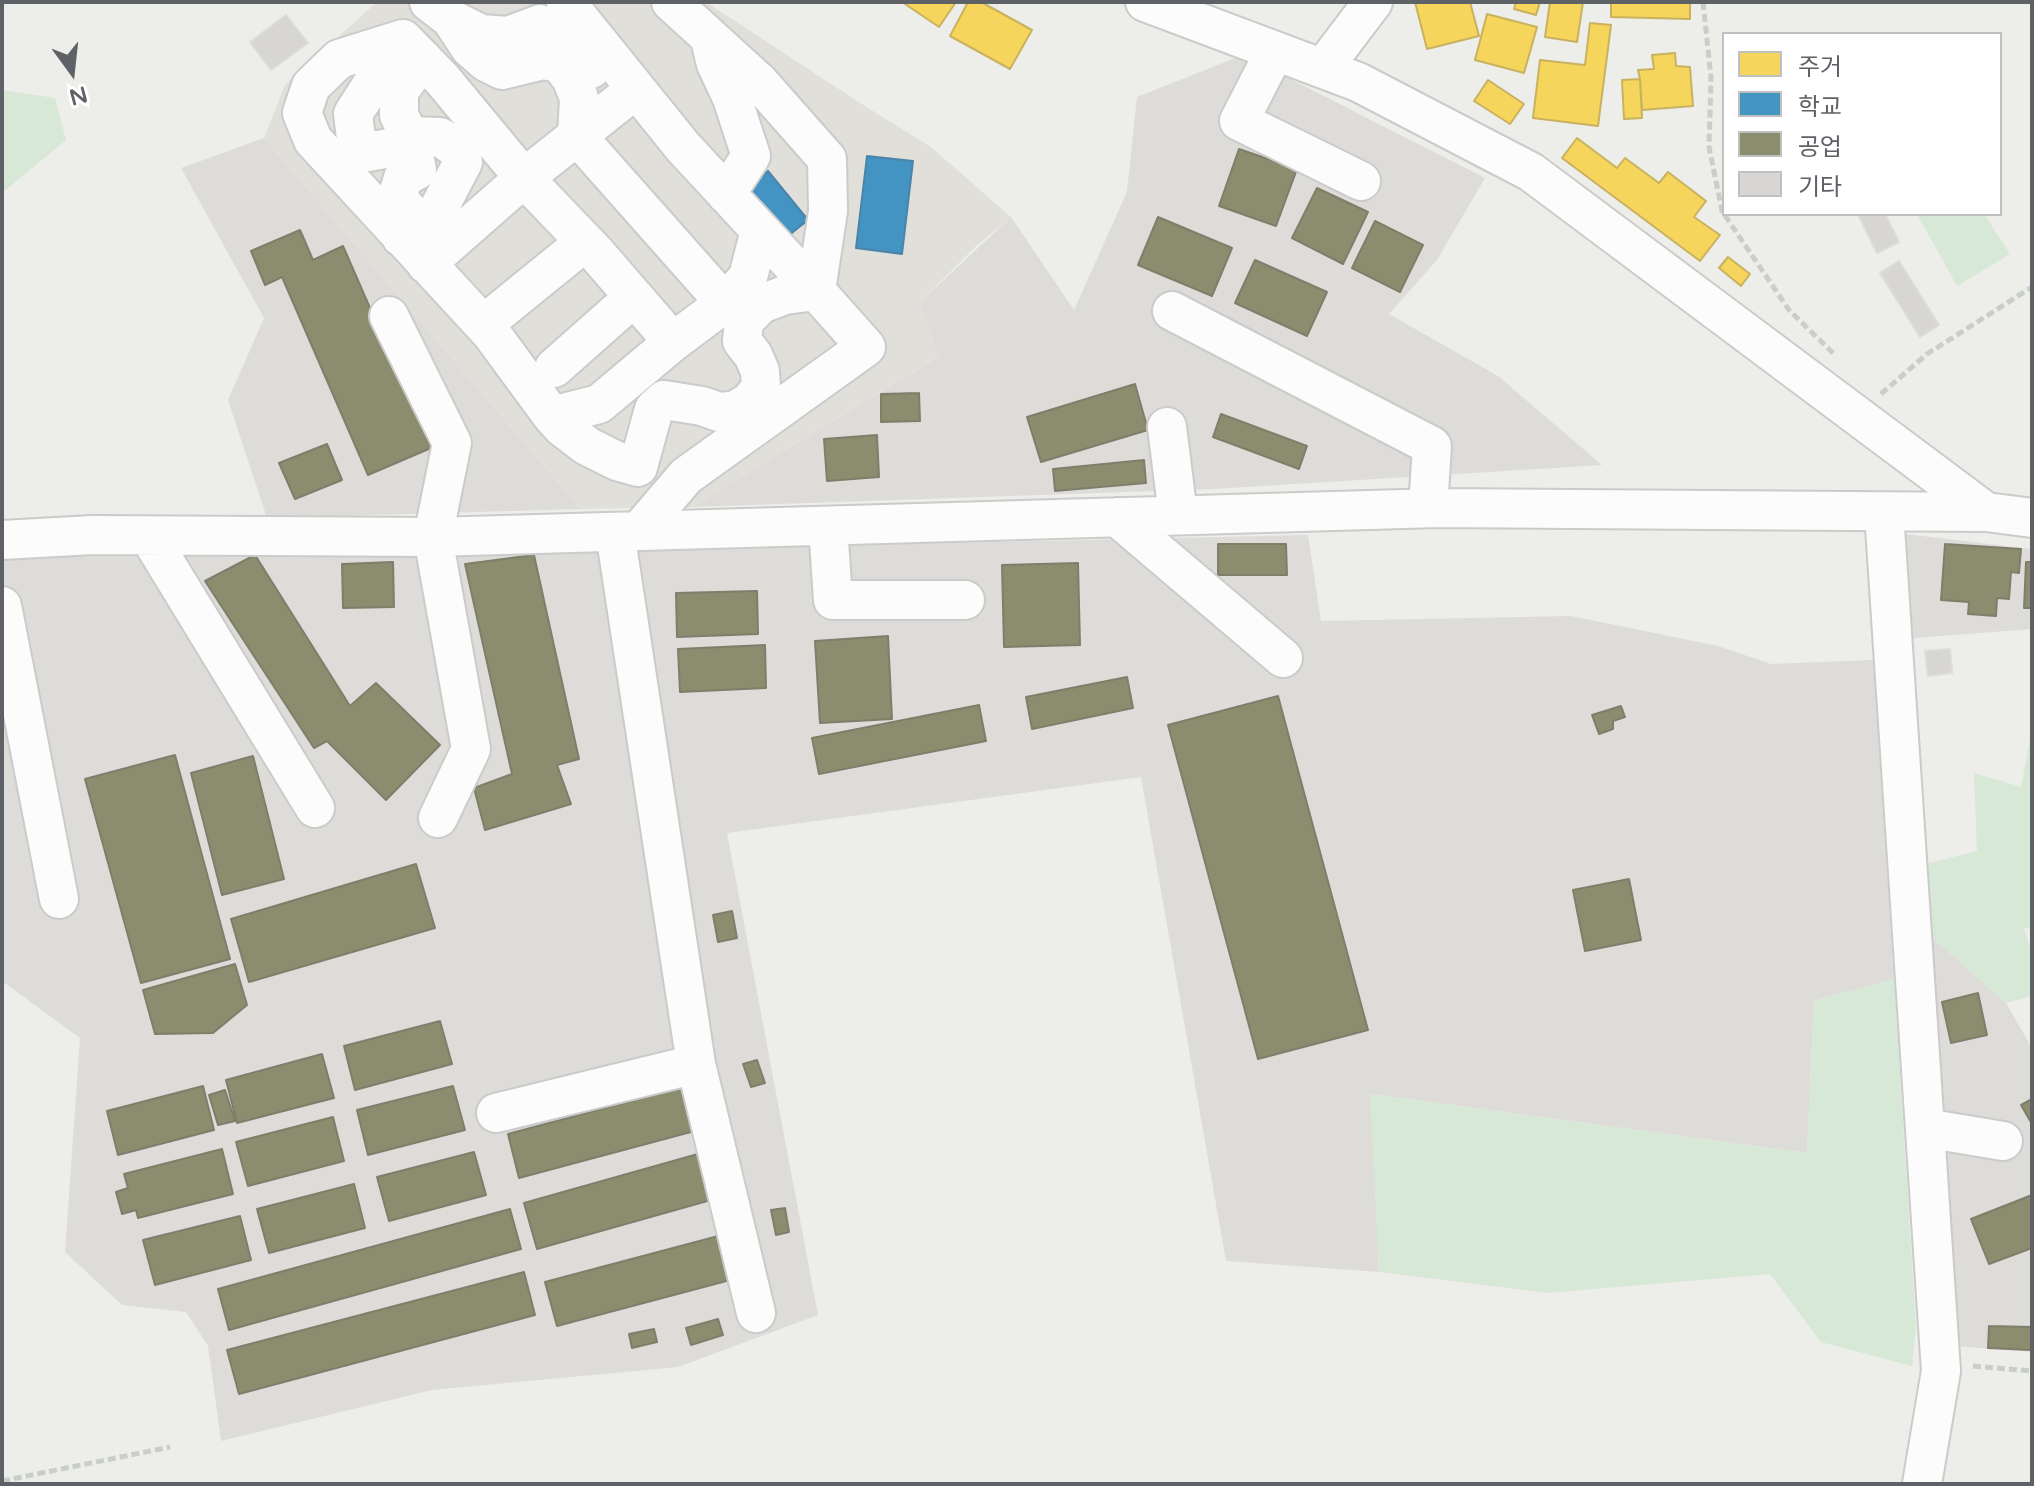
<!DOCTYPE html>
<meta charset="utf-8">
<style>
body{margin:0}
#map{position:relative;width:2034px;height:1486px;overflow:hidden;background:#edede9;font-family:"Varela Round","Noto Sans KR",sans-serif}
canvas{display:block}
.frame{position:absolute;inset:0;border:4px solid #5e6165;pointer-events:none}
.legend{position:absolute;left:1722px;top:32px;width:280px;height:184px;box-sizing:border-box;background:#fff;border:2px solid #bfc0c1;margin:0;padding:10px 14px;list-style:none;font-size:24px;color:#5e6165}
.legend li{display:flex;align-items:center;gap:16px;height:40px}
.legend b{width:40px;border:2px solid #bfc0c1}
.north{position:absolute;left:32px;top:32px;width:80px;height:80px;-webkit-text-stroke:6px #fff;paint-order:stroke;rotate:165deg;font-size:22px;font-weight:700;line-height:32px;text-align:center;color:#5e6165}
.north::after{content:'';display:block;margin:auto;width:28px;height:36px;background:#5e6165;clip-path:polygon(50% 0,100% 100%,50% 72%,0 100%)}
</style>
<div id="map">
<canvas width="2034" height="1486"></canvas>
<div class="frame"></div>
<ul class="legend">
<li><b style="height:22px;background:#f6d55c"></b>주거</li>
<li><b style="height:22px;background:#4393c3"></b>학교</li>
<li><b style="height:22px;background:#8c8c6e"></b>공업</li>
<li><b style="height:22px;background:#d7d6d3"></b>기타</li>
</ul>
<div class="north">N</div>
</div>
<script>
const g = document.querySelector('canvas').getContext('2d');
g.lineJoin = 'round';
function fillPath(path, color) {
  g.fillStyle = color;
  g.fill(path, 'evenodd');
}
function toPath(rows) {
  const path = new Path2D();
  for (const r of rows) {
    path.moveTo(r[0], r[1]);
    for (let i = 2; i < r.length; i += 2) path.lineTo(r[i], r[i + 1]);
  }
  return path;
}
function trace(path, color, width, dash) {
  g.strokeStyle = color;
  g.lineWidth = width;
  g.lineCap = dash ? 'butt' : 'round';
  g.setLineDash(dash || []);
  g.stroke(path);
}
fillPath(toPath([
 [1243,55,1485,178,1437,260,1389,314,1498,376,1602,465,1214,489,692,507,939,356,919,303,1011,217,1074,310,1127,192,1137,97],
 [264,138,581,509,267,518,228,400,264,318,181,168],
 [1905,534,2032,549,2032,629,1901,639],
 [1308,535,1321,621,1571,616,1718,646,1771,664,1873,660,1894,979,1814,1001,1807,1153,1371,1094,1379,1272,1226,1261,1141,777,727,833,818,1315,678,1367,432,1390,221,1441,208,1346,186,1312,122,1305,65,1252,80,1038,2,981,2,555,637,550],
 [1932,937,2006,1003,2032,1048,2032,1352,1956,1346]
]), '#dddcd9');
fillPath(toPath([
 [377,2,706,2,857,101,931,147,1011,217,975,247,919,303,940,355,692,507,581,509,264,138,285,85]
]), '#e0dfd9');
fillPath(toPath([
 [2,90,55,98,66,140,2,193],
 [1917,214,1984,214,2010,254,1957,286],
 [2032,729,2032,928,2024,928,2032,955,2032,996,2006,1003,1932,937,1922,865,1977,851,1974,773,2021,787],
 [1894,979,1916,1327,1912,1366,1821,1342,1770,1274,1548,1293,1379,1272,1370,1094,1807,1153,1814,1001]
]), '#d8e8d7');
const homes = toPath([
 [906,2,956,2,939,27,905,4,906,2],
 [968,2,981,2,1032,30,1010,69,950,36,968,2],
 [1415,2,1470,2,1479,36,1427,49,1415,2],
 [1516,2,1540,2,1536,15,1514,9,1516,2],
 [1550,2,1583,2,1577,42,1545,37,1550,2],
 [1611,2,1690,2,1690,19,1611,17,1611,2],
 [1487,14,1537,27,1524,73,1475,60,1487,14],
 [1590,23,1611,25,1598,126,1533,118,1540,60,1585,65,1590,23],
 [1675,53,1676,66,1690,67,1693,106,1642,110,1640,79,1638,70,1654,69,1652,55,1675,53],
 [1640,79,1642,118,1624,119,1622,80,1640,79],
 [1488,80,1524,104,1510,124,1474,101,1488,80],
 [1577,138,1617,168,1625,158,1659,183,1668,172,1706,201,1694,217,1720,235,1700,261,1562,158,1577,138],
 [1728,257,1750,274,1741,286,1719,268,1728,257]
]);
fillPath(homes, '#f6d55c');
trace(homes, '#c8b25f', 2);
const schools = toPath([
 [867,156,913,161,902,254,856,248,867,156],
 [768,171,808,220,788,236,748,188,768,171]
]);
fillPath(schools, '#4393c3');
trace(schools, '#4b84a7', 2);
const industry = toPath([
 [1239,149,1297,169,1276,226,1219,206,1239,149],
 [1317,188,1368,212,1343,264,1292,238,1317,188],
 [1158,217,1232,248,1212,296,1138,265,1158,217],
 [1375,221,1423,245,1400,292,1352,268,1375,221],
 [300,230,313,260,343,246,431,448,368,475,282,277,265,285,251,251,300,230],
 [1255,260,1327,292,1307,336,1235,303,1255,260],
 [1135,384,1148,430,1041,462,1027,417,1135,384],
 [919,393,920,421,881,422,881,394,919,393],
 [1221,414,1307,446,1299,469,1213,437,1221,414],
 [877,435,879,477,827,481,824,439,877,435],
 [327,444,342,480,295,499,279,463,327,444],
 [1144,460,1146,483,1055,491,1053,469,1144,460],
 [1218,544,1286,544,1287,575,1218,575,1218,544],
 [1945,544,2021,549,2019,573,2011,572,2009,599,1997,598,1996,616,1968,614,1969,602,1941,600,1945,544],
 [255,555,350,706,376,683,440,745,386,800,327,741,314,748,205,581,255,555],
 [534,555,579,759,557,765,571,804,485,830,474,788,512,774,465,564,534,555],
 [393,562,394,607,343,608,342,564,393,562],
 [2026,562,2032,562,2032,608,2024,608,2026,562],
 [1078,563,1080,645,1004,647,1002,565,1078,563],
 [757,591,758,634,677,637,676,593,757,591],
 [888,636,892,719,820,723,815,641,888,636],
 [765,645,766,688,680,692,678,649,765,645],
 [1127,677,1133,708,1032,729,1026,697,1127,677],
 [1278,696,1368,1030,1258,1059,1168,725,1278,696],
 [979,705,986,741,819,774,812,738,979,705],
 [1621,706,1625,717,1613,721,1613,729,1599,734,1592,715,1621,706],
 [175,755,230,959,141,983,85,779,175,755],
 [253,756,284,879,222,895,191,773,253,756],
 [416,864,435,928,249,982,231,919,416,864],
 [1629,879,1641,940,1585,951,1573,890,1629,879],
 [732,911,737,938,718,942,713,915,732,911],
 [235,964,247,1005,213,1033,155,1034,143,990,235,964],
 [1978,993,1987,1035,1951,1043,1942,1002,1978,993],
 [440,1021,452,1064,355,1090,344,1046,440,1021],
 [322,1054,334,1098,237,1123,226,1080,322,1054],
 [757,1060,765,1083,751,1087,743,1064,757,1060],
 [691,1085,702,1129,519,1178,508,1134,691,1085],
 [203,1086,214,1130,118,1155,107,1111,203,1086],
 [453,1086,465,1130,368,1155,357,1110,453,1086],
 [225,1090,235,1121,218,1125,209,1095,225,1090],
 [2032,1099,2032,1124,2021,1105,2032,1099],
 [333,1117,344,1161,248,1186,236,1142,333,1117],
 [222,1149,233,1194,138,1218,136,1210,122,1214,116,1192,128,1188,124,1174,222,1149],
 [474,1152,486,1195,389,1221,377,1177,474,1152],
 [705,1152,718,1198,537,1249,524,1203,705,1152],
 [354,1184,365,1228,269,1253,257,1209,354,1184],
 [2032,1195,2032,1248,1989,1264,1971,1219,2032,1195],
 [785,1208,789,1232,776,1235,771,1210,785,1208],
 [510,1209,521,1249,229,1330,218,1289,510,1209],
 [240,1216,251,1260,155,1285,143,1240,240,1216],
 [722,1235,734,1279,557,1326,545,1282,722,1235],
 [524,1272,535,1315,239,1394,227,1350,524,1272],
 [718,1319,723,1335,691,1345,686,1328,718,1319],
 [1989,1326,2032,1327,2031,1350,1988,1348,1989,1326],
 [654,1329,657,1342,632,1348,629,1334,654,1329]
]);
fillPath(industry, '#8c8c6e');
trace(industry, '#7e7f6b', 2);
const building = toPath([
 [286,15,308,43,271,70,250,42,286,15],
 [1858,214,1885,214,1899,242,1877,253,1858,214],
 [1899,261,1939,325,1920,337,1880,273,1899,261],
 [1950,649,1952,673,1928,676,1925,651,1950,649]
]);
fillPath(building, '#d7d6d3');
trace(building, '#dcdcd8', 2);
const minor = toPath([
 [429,2,451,19,470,48,486,62,502,70,543,60,560,63,572,80,579,98,577,136,725,303],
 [566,2,683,147,809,283,866,347,686,476,639,531],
 [1145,2,1358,82,1531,172,1986,512],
 [451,19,481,34,508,36,540,24,577,45,590,64,591,69],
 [403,39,442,79,524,178,596,253,673,342,599,404,552,416,491,333,313,140,302,113,311,86,339,59,403,39],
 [711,43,716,64,732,98,751,156,726,194],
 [383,45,374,81,353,114,356,138,368,152,395,147,414,155,417,170,403,178,397,198,420,223],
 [1275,51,1239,121,1361,181],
 [1323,68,1373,2],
 [401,237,438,210,463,162,457,149,440,137,409,136,399,115,399,91,423,59],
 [426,264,524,178,636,89],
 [500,311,585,242],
 [1172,311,1432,446,1428,508],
 [389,316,452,443,433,537,471,749,438,818],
 [673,342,725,303,748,277,760,230],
 [554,368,634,297],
 [552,416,562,427,587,446,617,461,638,467,654,409,664,400,702,406,719,412,736,410,749,402,761,388,760,371,753,355,742,341,744,321,761,304,785,295,816,291,828,211,827,159,759,82,671,2],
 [1167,427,1178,515],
 [1884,512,1941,1371,1922,1484],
 [1117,517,1283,658],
 [828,526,833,600,965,600],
 [615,532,696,1064,756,1313],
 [149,536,315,808],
 [2,540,93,535,433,537,1438,508,1986,512,2032,518],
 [2,606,59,899],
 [496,1113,696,1064],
 [1925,1128,2003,1141]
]);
trace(minor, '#cacbca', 42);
trace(toPath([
 [1703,2,1711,78,1709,147,1722,211,1789,310,1834,354],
 [1881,394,1927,354,2032,287],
 [1973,1366,2032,1371],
 [2,1481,170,1447]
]), '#cacecb', 5, [8, 4]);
trace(minor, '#fcfcfc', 38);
</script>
